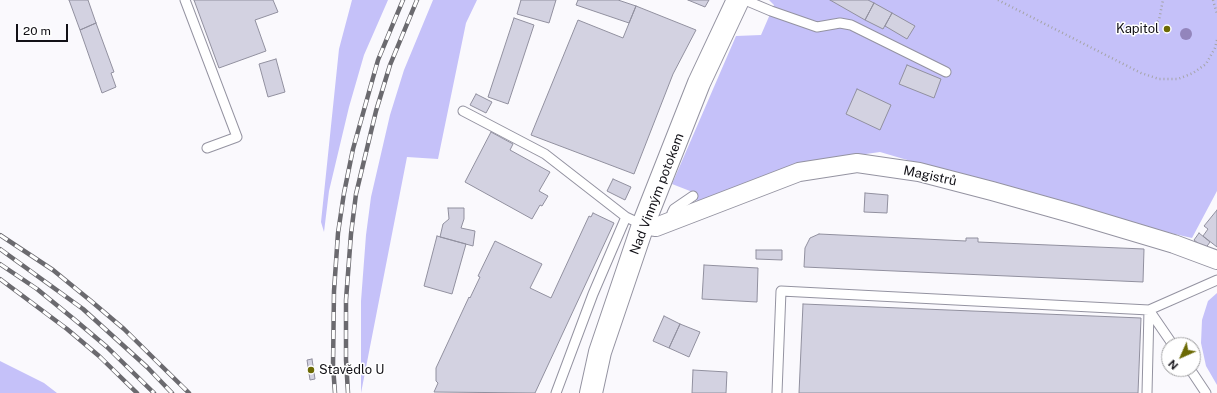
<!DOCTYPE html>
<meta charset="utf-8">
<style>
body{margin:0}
#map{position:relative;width:1217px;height:393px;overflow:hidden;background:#faf9fd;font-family:"Public Sans",sans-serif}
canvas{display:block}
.north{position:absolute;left:1161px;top:337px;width:40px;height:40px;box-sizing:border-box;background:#fff;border:1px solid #a0a0a2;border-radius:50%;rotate:225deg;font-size:11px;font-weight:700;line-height:16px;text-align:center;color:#121117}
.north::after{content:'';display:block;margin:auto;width:14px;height:18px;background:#6c6a05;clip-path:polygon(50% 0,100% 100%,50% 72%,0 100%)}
.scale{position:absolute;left:16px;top:24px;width:52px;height:18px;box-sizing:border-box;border:2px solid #121117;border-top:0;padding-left:5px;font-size:12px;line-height:14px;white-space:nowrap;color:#121117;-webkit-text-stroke:3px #fff;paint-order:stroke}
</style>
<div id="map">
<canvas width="1217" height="393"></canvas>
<div class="north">N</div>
<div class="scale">20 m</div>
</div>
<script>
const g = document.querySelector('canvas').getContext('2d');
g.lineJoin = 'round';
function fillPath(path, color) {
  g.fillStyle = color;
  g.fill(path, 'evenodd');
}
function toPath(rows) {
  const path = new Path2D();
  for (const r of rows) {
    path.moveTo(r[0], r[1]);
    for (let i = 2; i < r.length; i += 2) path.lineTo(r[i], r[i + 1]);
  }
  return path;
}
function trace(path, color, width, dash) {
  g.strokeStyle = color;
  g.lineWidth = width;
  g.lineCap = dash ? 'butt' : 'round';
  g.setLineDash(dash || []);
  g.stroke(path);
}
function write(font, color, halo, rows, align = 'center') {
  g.font = font + ' "Public Sans",sans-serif';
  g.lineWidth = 3;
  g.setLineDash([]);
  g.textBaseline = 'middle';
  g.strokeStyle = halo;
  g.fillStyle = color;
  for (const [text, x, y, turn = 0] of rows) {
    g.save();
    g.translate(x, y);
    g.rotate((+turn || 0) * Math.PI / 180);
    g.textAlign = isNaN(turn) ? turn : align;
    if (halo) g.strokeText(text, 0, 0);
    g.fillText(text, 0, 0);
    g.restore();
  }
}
fillPath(toPath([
 [352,0,388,0,364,55,349,107,329,191,324,232,321,222,339,49],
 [433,0,477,0,466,23,438,159,407,157,361,393,361,301,366,235,371,197,390,115,404,70],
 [769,0,1217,0,1217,191,1192,238,1157,230,972,179,880,152,817,161,697,201,690,191,672,184,736,36,761,35,774,5],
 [1217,293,1217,385,1206,366,1201,343,1202,320,1208,301],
 [0,361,44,383,57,393,0,393]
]), '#c5c1f9');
const building = toPath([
 [69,0,88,0,96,23,80,30,69,0],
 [194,0,273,0,278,12,255,20,266,51,219,68,194,0],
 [521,0,556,0,549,23,517,14,521,0],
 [578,0,618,0,636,6,629,23,576,5,578,0],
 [688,0,709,0,705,7,688,0],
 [830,0,868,0,874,3,865,20,830,0],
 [874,3,892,13,883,29,865,20,874,3],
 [636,6,696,30,673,74,634,174,531,135,578,20,623,38,636,6],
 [892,13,915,26,907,39,885,26,892,13],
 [514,18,534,25,508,104,488,97,514,18],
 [96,23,114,72,111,73,116,87,102,93,80,30,96,23],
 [276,59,285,92,268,97,259,64,276,59],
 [907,65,941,79,934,98,899,84,907,65],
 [857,89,891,105,880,130,846,114,857,89],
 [476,94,492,102,486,113,470,105,476,94],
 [491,132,513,144,510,150,550,172,539,191,548,196,542,206,540,205,532,219,465,182,491,132],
 [613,179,631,187,625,200,607,191,613,179],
 [865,193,888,195,887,213,864,212,865,193],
 [448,208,464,208,464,219,461,228,475,231,473,246,440,237,443,224,449,219,448,208],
 [1217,210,1217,247,1203,236,1208,229,1204,226,1217,210],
 [593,213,614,223,535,393,434,392,438,383,436,381,436,368,469,297,470,298,480,277,478,276,495,241,542,264,530,288,551,298,589,216,591,217,593,213],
 [1199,233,1210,242,1205,249,1194,240,1199,233],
 [819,234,966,241,966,238,978,238,978,242,1144,249,1143,282,804,267,805,248,810,238,819,234],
 [437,236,466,244,452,294,424,286,437,236],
 [756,250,782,250,782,260,756,259,756,250],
 [704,265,758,268,757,302,702,299,704,265],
 [803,304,1141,318,1138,393,799,393,803,304],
 [664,316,680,324,669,348,653,341,664,316],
 [680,324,700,332,689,357,669,348,680,324],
 [312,359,315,379,310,380,307,360,312,359],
 [693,370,727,372,726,393,692,393,693,370]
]);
fillPath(building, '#d3d2e1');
trace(building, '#91909f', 1);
const service = toPath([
 [185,0,237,137,207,148],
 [745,0,771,11,817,27,840,23,851,25,946,72],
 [463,111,545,154,626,217],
 [674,220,672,213,674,209,693,196],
 [1149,310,1173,345],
 [1190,369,1206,393],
 [556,393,593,294,626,217,643,225],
 [777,393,781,291,1149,310,1217,280],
 [1147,393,1149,310]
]);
const minor = toPath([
 [643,225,656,227,799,172,857,163,919,172,992,191,1074,214,1174,244,1217,260]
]);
const tertiary = toPath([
 [591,393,600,352,643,225,699,83,738,0]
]);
trace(service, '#9493a1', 11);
trace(minor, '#9493a1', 20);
trace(tertiary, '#9493a1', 24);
trace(toPath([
 [998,0,1141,73,1159,79,1178,79,1193,73,1206,64,1215,48,1217,40],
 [1213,0,1217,14],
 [1149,30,1159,20,1163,0]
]), '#a5a4a8', 2.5, [1, 3]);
trace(service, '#fff', 9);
trace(minor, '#fff', 18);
trace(tertiary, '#fff', 22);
const rail = toPath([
 [0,235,53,270,91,301,124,329,189,393],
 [0,249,83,309,147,367,172,393],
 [0,264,37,289,75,320,107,347,154,393],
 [0,279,67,329,99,356,137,393],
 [335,393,333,366,334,291,338,233,344,193,353,149,378,60,403,0],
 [348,393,346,360,346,300,351,234,356,194,376,111,390,65,417,0]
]);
trace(rail, '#6b6a6f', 4.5);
trace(rail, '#fff', 3, [9]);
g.fillStyle = '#9385bc';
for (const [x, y] of [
 [1186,34]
]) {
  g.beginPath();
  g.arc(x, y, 6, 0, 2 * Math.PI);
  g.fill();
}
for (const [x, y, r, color] of [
 [1167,29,4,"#6c6a05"],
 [311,370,4,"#6c6a05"]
]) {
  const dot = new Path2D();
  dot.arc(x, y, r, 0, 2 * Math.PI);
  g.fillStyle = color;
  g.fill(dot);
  trace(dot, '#fff', 1.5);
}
write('13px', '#121117', '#fff', [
 ["Kapitol",1159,29],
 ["Stavědlo U",319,370,"left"]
], 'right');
write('13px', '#121117', '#fff', [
 ["Magistrů",930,176,12],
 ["Nad Vinným potokem",657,194,-69]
]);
</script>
